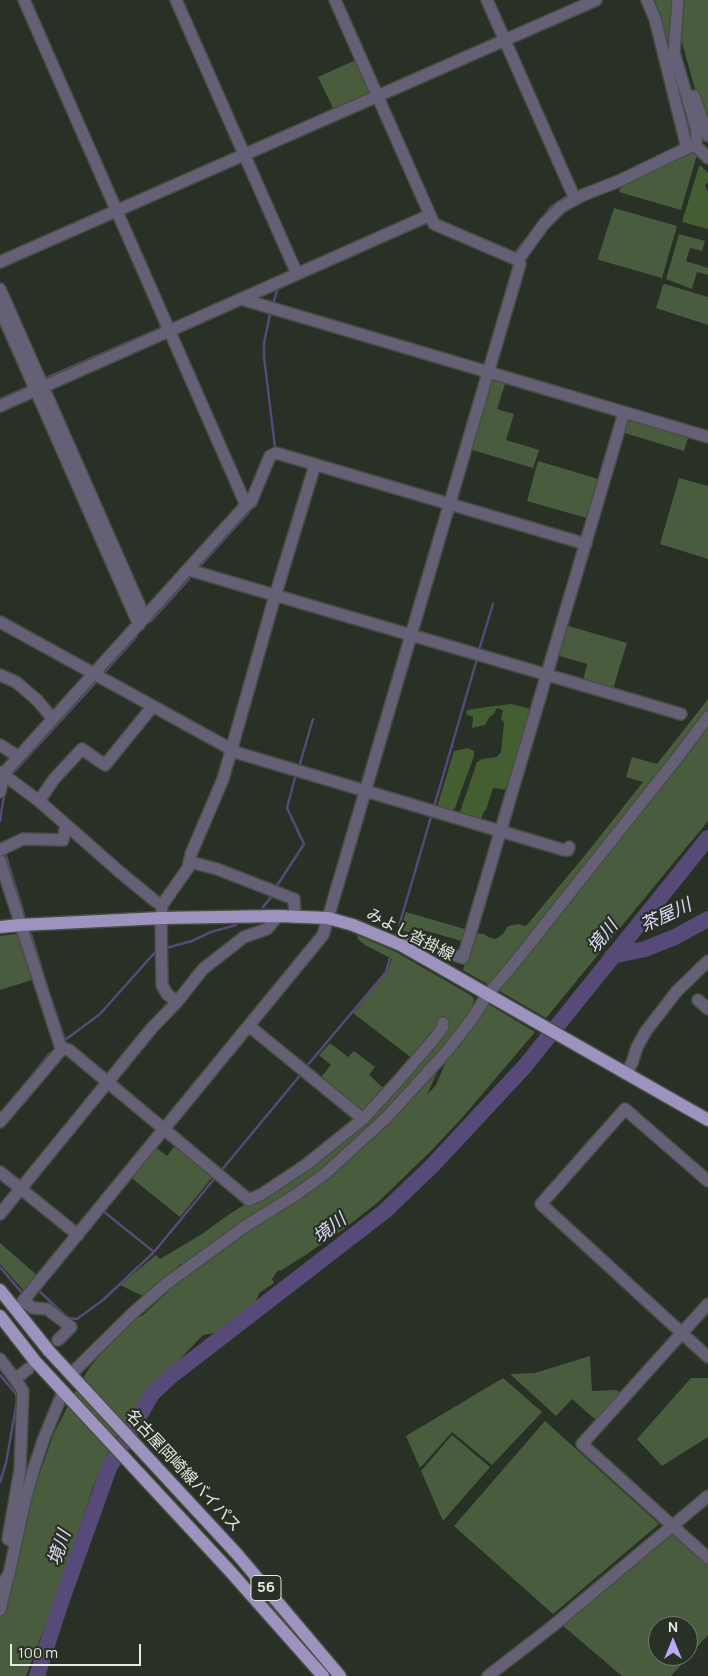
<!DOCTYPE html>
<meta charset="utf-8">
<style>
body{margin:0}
#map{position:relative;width:708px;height:1676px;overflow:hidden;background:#293025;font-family:Manrope,sans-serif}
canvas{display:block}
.north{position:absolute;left:648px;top:1616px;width:50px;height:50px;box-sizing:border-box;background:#293025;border:1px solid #747a71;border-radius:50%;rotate:0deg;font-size:14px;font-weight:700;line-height:20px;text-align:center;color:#e5eae3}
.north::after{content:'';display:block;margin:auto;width:18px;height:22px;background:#bea9f4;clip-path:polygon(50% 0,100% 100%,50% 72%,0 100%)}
.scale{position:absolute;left:10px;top:1644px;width:131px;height:22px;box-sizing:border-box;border:2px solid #e5eae3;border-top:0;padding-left:6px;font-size:15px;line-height:18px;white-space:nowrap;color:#e5eae3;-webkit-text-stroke:4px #293025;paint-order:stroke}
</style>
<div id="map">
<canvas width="708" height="1676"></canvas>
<div class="north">N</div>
<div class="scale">100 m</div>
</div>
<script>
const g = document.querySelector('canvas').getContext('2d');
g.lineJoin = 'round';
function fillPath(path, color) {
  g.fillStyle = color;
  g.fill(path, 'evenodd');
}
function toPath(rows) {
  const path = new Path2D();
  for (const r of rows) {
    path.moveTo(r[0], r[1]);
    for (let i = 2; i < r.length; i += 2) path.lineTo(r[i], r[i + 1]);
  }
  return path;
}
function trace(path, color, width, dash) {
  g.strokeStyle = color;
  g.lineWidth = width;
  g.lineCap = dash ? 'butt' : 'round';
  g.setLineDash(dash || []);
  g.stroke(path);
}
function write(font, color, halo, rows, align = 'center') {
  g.font = font + ' Manrope,"Noto Sans JP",sans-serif';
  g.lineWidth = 4.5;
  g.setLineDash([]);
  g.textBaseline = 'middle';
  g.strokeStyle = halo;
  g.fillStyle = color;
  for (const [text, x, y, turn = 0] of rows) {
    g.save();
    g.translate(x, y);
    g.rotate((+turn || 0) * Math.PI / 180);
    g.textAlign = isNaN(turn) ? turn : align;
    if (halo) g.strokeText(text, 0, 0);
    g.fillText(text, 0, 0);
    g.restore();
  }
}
fillPath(toPath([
 [650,0,675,0,671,51,692,133,691,135,688,135],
 [680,0,708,0,708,127,696,93,681,39],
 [358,59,372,95,335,112,318,77],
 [694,151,697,155,681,210,619,192,622,183],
 [614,208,677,226,662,278,599,260,598,258],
 [679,234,705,241,702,251,690,248,686,261,708,268,708,275,697,272,692,289,666,279],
 [665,284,708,297,708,325,656,308,663,285],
 [490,378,506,381,497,409,514,414,506,440,539,450,533,468,469,449],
 [625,417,689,435,684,451,621,432],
 [538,461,602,480,590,519,527,501],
 [679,478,708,486,708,559,660,544],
 [565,625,627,643,613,689,583,681,587,664,556,655],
 [708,699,708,712,513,963,489,985,463,970,473,933,484,934,490,938,496,939,503,934,508,926,518,924,526,926,586,854,643,782,626,777,632,757,657,764],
 [708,722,708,821,546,1018,496,989],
 [406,912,468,930,465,942,413,927,409,932,400,930],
 [17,934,32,980,0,990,0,936],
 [357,935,396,952,472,996,474,1000,471,1012,407,1094,337,1161,186,1266,180,1264,168,1278,145,1297,120,1285,156,1255,160,1259,202,1234,231,1213,307,1167,330,1149,413,1059,353,1013,387,972,392,959,365,945,358,939],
 [485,1002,535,1032,461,1119,429,1153,377,1203,345,1228,304,1256,280,1271,278,1270,272,1279,274,1283,259,1293,258,1297,249,1310,235,1317,214,1333,203,1335,137,1404,110,1448,93,1487,56,1597,26,1676,0,1676,0,1617,6,1598,27,1510,54,1433,80,1383,90,1367,127,1323,143,1315,190,1271,295,1198,442,1061,427,1095,436,1085,451,1050],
 [330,1043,348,1057,354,1051,375,1067,369,1075,387,1091,360,1115,319,1080,331,1065,319,1055],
 [177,1143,214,1175,180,1217,129,1176,154,1146,167,1156],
 [0,1243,38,1276,25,1292,0,1264],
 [590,1356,592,1391,616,1390,622,1394,597,1421,572,1399,556,1416,510,1374,535,1373],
 [503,1378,542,1412,492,1465,452,1432,420,1468,406,1436],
 [691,1378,708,1378,708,1437,662,1466,637,1439],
 [545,1421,659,1524,553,1614,454,1526],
 [452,1435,490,1467,443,1521,421,1471],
 [672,1534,708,1565,708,1635,671,1676,622,1676,562,1625],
 [658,1626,688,1626,688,1656,658,1656]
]), '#495d3e');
fillPath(toPath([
 [699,166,701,166,708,173,708,182,705,186,708,192,708,229,682,222],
 [511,704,531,709,509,790,493,788,486,810,484,811,481,819,461,815,460,812,477,762,482,759,497,757,501,752,504,723,501,719,503,710,497,708,493,715,490,716,485,725,472,728,473,717,466,714,466,712,468,710,487,707],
 [468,748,474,751,474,756,455,808,451,811,439,808,438,804,454,751]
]), '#435f32');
trace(toPath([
 [511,253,515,253,551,207,567,196],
 [273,304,278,288],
 [270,314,264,343,264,357,275,447],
 [44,379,161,328],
 [0,399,30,386],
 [201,565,248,513,253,505],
 [151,621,189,579],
 [479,650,493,604],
 [104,673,137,636],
 [299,767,313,719],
 [13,773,97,681],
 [434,807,477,659],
 [0,821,4,795],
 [5,853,24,914],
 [276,887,304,844,287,808,296,774],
 [263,907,273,895],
 [399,926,431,817],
 [31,934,47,986],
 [166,948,192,941,211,932,236,925],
 [51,999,65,1040,100,1014,157,950],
 [306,1067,386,972,390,958],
 [18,1093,50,1053],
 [220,1172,302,1073],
 [103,1211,154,1252],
 [0,1267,22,1293],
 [37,1289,68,1318,77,1319,103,1300,154,1252,215,1178],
 [0,1375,16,1394,17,1401,6,1463,0,1482]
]), '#574978', 2.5);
trace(toPath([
 [612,956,645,949,675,937,708,919],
 [37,1676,61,1602,109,1468,152,1394,170,1377,385,1211,432,1166,525,1066,708,838]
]), '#574978', 16);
const minor = toPath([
 [176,0,297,274],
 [335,0,434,224,518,260],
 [487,0,575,199],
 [647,0,655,19,687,148],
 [678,0,674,53,697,130,696,146,708,158],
 [694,96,708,136],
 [0,262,596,0],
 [0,289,145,618],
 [241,299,708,437],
 [0,309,139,625],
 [0,406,430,215],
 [246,505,251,502,270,456,276,453,586,544],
 [189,570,681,714],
 [0,622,238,753,564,850,568,850,569,847],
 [0,675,16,682,37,700,53,719],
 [0,745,19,757],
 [0,772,39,801,121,873,155,901,162,905],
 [0,792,4,773,246,505,24,0],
 [39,801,54,779,82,749,105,765,153,706],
 [0,850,23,839,63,840,66,825],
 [0,861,60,1045,63,1048,69,1050,249,1200,262,1194,307,1164,363,1119,398,1081,434,1039,443,1027,443,1023],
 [190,862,217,869,294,899,295,917],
 [401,945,408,941,414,941,463,958,624,413],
 [698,1000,708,1009],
 [177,1002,167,994,162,985,161,918,162,905,188,868,191,854,223,779,275,596,315,465],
 [249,1026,363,1119],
 [626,1074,632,1063,637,1047,646,1031,677,991,708,961],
 [0,1122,63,1048],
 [0,1172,78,1235],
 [708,1181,625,1109,541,1204,708,1357],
 [0,1214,151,1029,177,1002,203,969,244,937,267,929,278,916],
 [708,1304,582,1444,708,1558],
 [58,1340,71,1327,47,1309,33,1308,23,1301,323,935,520,264,518,260,544,224,561,207,583,195,619,181,687,148,696,146],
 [0,1359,15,1379],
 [71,1374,134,1312,166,1284,244,1227,294,1196,326,1173,387,1117,447,1051,472,1019,487,995,512,966,677,758,708,717],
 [15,1543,8,1539,20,1470,23,1391,15,1379,28,1369],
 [0,1588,9,1574,25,1500,34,1468,44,1438,63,1392],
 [0,1610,7,1581],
 [488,1676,554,1625,708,1496]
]);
const major = toPath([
 [0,927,20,925,161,918,278,916,328,918,353,925,401,945,708,1120],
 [0,1290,49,1351,237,1554,340,1676],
 [0,1316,35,1361,228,1569,323,1676]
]);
trace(minor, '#474e43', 14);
trace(major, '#474e43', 15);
trace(minor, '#666076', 11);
trace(major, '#9e92be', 12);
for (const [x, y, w] of [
 [266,1588,30]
]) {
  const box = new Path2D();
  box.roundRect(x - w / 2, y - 12.5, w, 25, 4);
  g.fillStyle = '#293025';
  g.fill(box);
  trace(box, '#e5eae3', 1);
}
write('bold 15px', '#e5eae3', null, [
 ["56",266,1588]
]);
write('16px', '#e5eae3', '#293025', [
 ["みよし沓掛線",410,935,27],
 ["名古屋岡崎線バイパス",183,1471,47]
]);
write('italic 18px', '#e2daf9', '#293025', [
 ["茶屋川",666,916,-25],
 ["境川",603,937,-51],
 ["境川",330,1229,-38],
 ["境川",60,1548,-71]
]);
</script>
